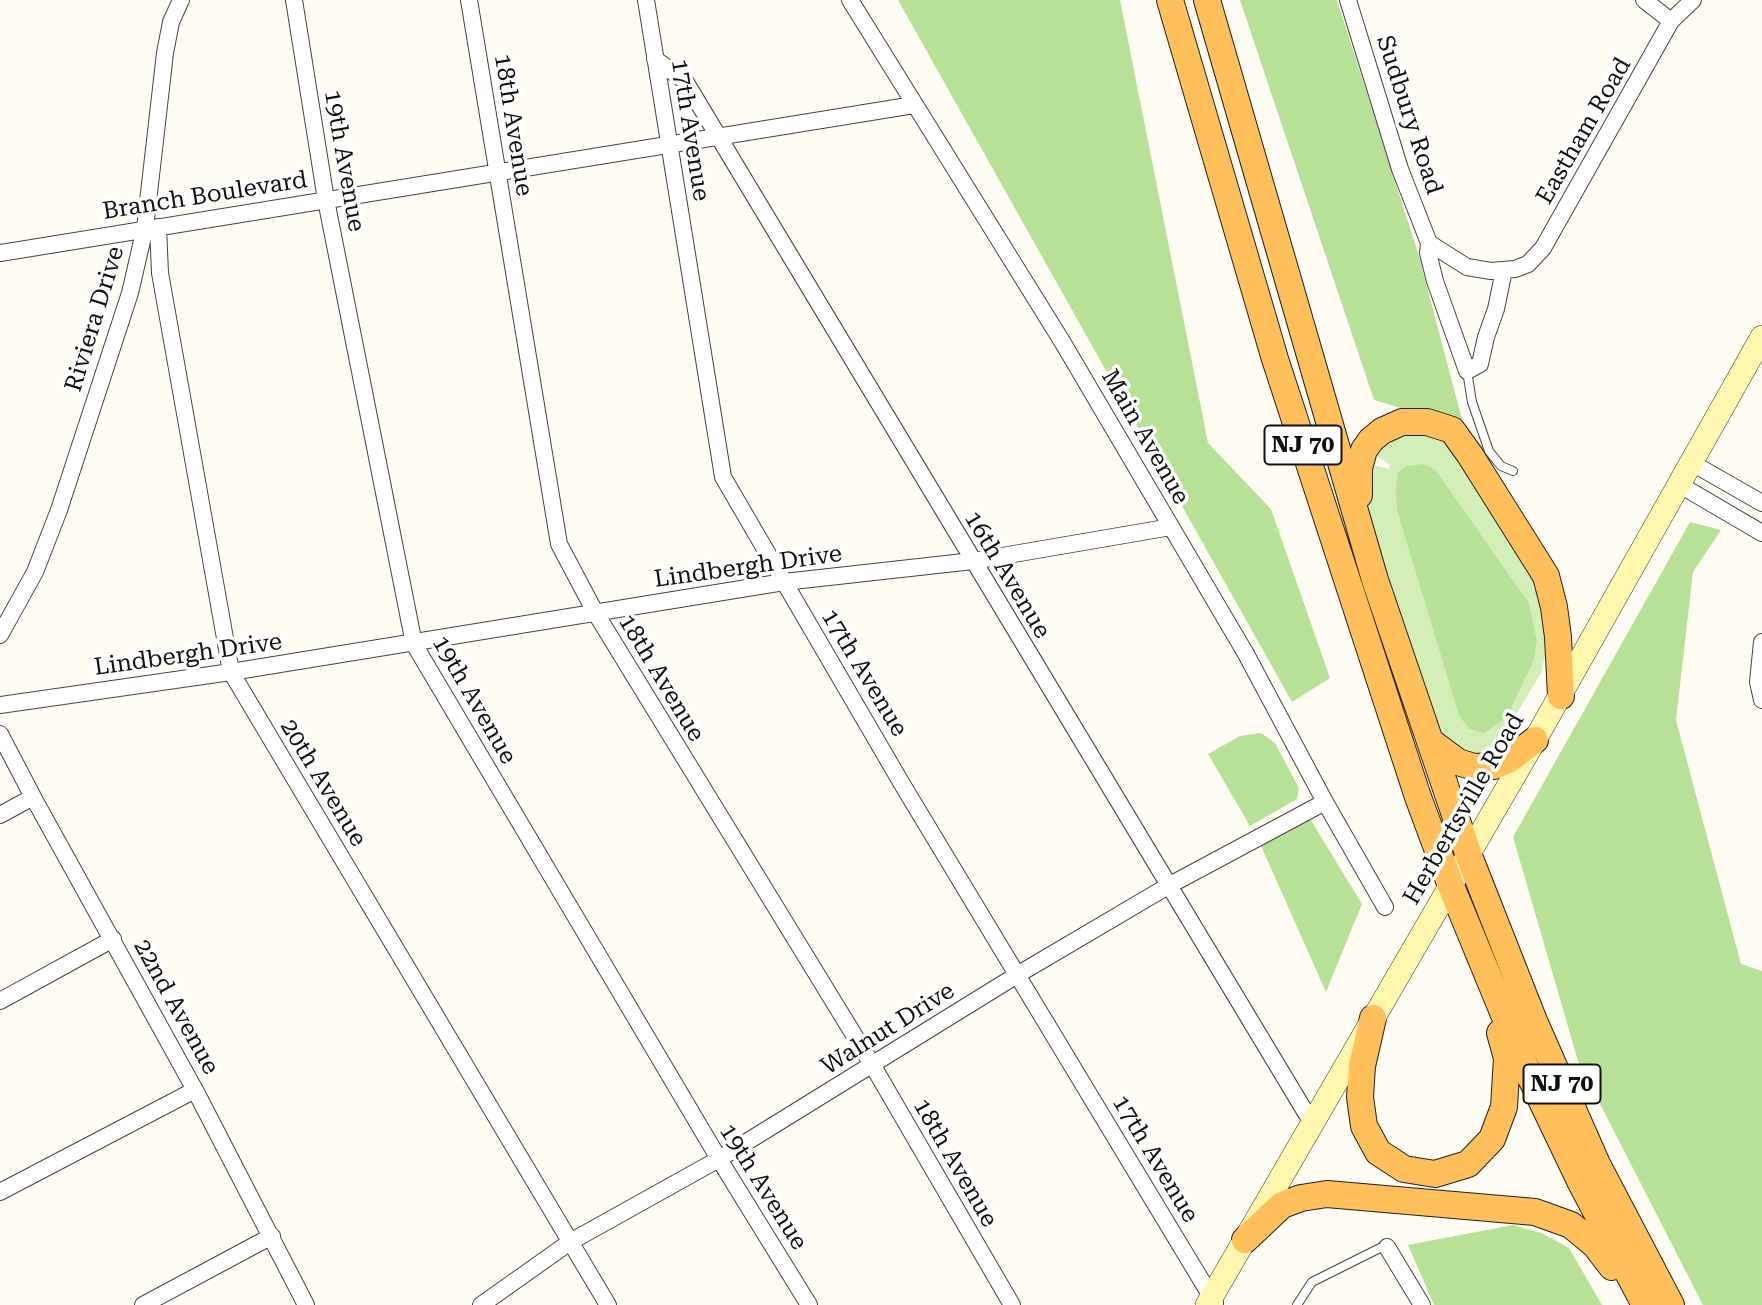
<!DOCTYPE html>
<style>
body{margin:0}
canvas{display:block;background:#fffdf3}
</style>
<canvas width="1762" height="1305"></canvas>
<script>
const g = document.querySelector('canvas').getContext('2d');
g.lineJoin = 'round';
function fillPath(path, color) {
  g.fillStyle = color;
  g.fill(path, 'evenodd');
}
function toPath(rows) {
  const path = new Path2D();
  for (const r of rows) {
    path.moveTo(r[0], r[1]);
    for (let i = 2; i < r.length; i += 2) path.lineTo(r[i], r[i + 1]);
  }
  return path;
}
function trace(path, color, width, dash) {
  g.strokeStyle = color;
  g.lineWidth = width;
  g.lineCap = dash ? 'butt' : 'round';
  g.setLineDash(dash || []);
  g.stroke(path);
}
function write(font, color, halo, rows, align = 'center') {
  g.font = font + ' "Roboto Serif",serif';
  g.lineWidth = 7;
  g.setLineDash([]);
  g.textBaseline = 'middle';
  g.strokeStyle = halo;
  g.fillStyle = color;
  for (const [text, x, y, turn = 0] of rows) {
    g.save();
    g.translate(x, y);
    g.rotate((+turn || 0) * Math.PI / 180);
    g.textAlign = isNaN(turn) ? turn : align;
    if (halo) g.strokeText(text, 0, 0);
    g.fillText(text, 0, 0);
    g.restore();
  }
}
fillPath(toPath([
 [1405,434,1436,436,1452,446,1526,565,1542,596,1547,647,1541,673,1494,751,1472,759,1442,737,1371,524,1366,485,1370,466,1378,466,1389,469,1390,465,1376,455,1384,446],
 [1435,469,1529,603,1537,641,1534,660,1507,717]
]), '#d4eeb8');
fillPath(toPath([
 [898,0,1120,0,1208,443,1271,509,1330,678,1292,702],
 [1240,0,1337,0,1418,253,1464,427,1374,400],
 [1423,464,1435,469,1529,603,1537,641,1534,660,1507,717,1484,733,1469,729,1459,715,1397,510,1396,488,1398,472,1407,466],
 [1690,522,1721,530,1693,572,1676,720,1741,964,1762,971,1762,1305,1703,1305,1578,1061,1513,837],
 [1261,733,1275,743,1299,788,1297,799,1250,826,1208,754,1240,736],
 [1309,817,1362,904,1326,992,1261,846],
 [1513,1225,1542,1233,1569,1248,1602,1305,1434,1305,1408,1245]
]), '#b7e196');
const service = toPath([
 [1467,371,1472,402,1489,451,1501,466,1513,471],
 [1297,1305,1312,1282,1380,1248,1387,1247]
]);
const minor = toPath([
 [294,0,326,200,414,644,719,1159,809,1305],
 [469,0,559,544,595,612,873,1066,1012,1305],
 [646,0,723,477,902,784,1215,1303],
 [850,0,1063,343,1246,654,1325,802,1385,907],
 [1348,0,1400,169,1429,243,1428,253,1435,281,1467,371,1480,364,1486,337,1496,309,1504,270],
 [1644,0,1671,21],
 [655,59,685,81,1312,1123],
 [158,227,160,273,231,672,608,1305],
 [1429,243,1467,267,1491,271,1515,269,1528,264,1543,248,1671,21,1693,0],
 [0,253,914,105],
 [1692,463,1762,503],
 [1680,485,1762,533],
 [0,635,35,572,59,510,130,293,145,228,165,53,171,22,181,0],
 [1762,642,1758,682,1762,700],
 [0,705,231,672,784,582,973,561,1171,527],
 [0,734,33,797,195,1090,306,1305],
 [0,815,33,797],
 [0,1001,113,939],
 [0,1192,195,1090],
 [1387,1247,1422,1305],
 [143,1305,272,1236],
 [481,1305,570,1242,719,1159,1017,975,1168,886,1325,802]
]);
const secondary = toPath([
 [1207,1305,1535,740,1762,337]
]);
const trunk = toPath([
 [1170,0,1275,359,1418,797,1451,886,1526,1068,1580,1181,1645,1305],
 [1207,0,1375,580,1469,856,1534,1021,1597,1164,1671,1305],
 [1359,495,1359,468,1364,450,1371,440,1382,431,1402,422,1427,422,1452,430,1470,455,1546,576,1554,607,1558,637,1561,696],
 [1431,742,1458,762,1474,767,1494,766,1510,759,1535,740],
 [1373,1018,1362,1066,1360,1097,1364,1126,1378,1152,1404,1169,1435,1174,1468,1164,1492,1139,1504,1107,1507,1058,1500,1033],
 [1245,1240,1282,1205,1301,1198,1327,1194,1535,1212,1571,1225,1595,1245,1612,1267]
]);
trace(service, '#434343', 10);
trace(minor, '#434343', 18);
trace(secondary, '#323232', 24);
trace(trunk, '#212121', 28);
trace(service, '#fff', 8);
trace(minor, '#fff', 16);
trace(secondary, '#fff7ae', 23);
trace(trunk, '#ffbf5a', 26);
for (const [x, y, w] of [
 [1303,445,77],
 [1562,1084,77]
]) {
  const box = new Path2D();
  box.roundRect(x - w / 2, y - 19.5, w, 39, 5);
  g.fillStyle = '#fff';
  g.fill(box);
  trace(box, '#101010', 2);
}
write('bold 23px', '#101010', null, [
 ["NJ 70",1303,445],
 ["NJ 70",1562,1084]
]);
write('24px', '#101010', '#fff', [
 ["Sudbury Road",1409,115,72],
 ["18th Avenue",513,125,81],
 ["17th Avenue",690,130,81],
 ["Eastham Road",1584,131,-60],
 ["19th Avenue",344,161,80],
 ["Branch Boulevard",205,196,-9],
 ["Riviera Drive",95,319,-73],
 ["Main Avenue",1145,437,60],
 ["Lindbergh Drive",748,567,-8],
 ["16th Avenue",1007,575,59],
 ["Lindbergh Drive",188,655,-8],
 ["17th Avenue",864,673,59],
 ["18th Avenue",661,678,59],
 ["19th Avenue",474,700,60],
 ["20th Avenue",323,783,59],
 ["Herbertsville Road",1464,809,-60],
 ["22nd Avenue",176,1007,61],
 ["Walnut Drive",888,1029,-32],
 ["17th Avenue",1155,1159,59],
 ["18th Avenue",955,1163,60],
 ["19th Avenue",763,1187,58]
]);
</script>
